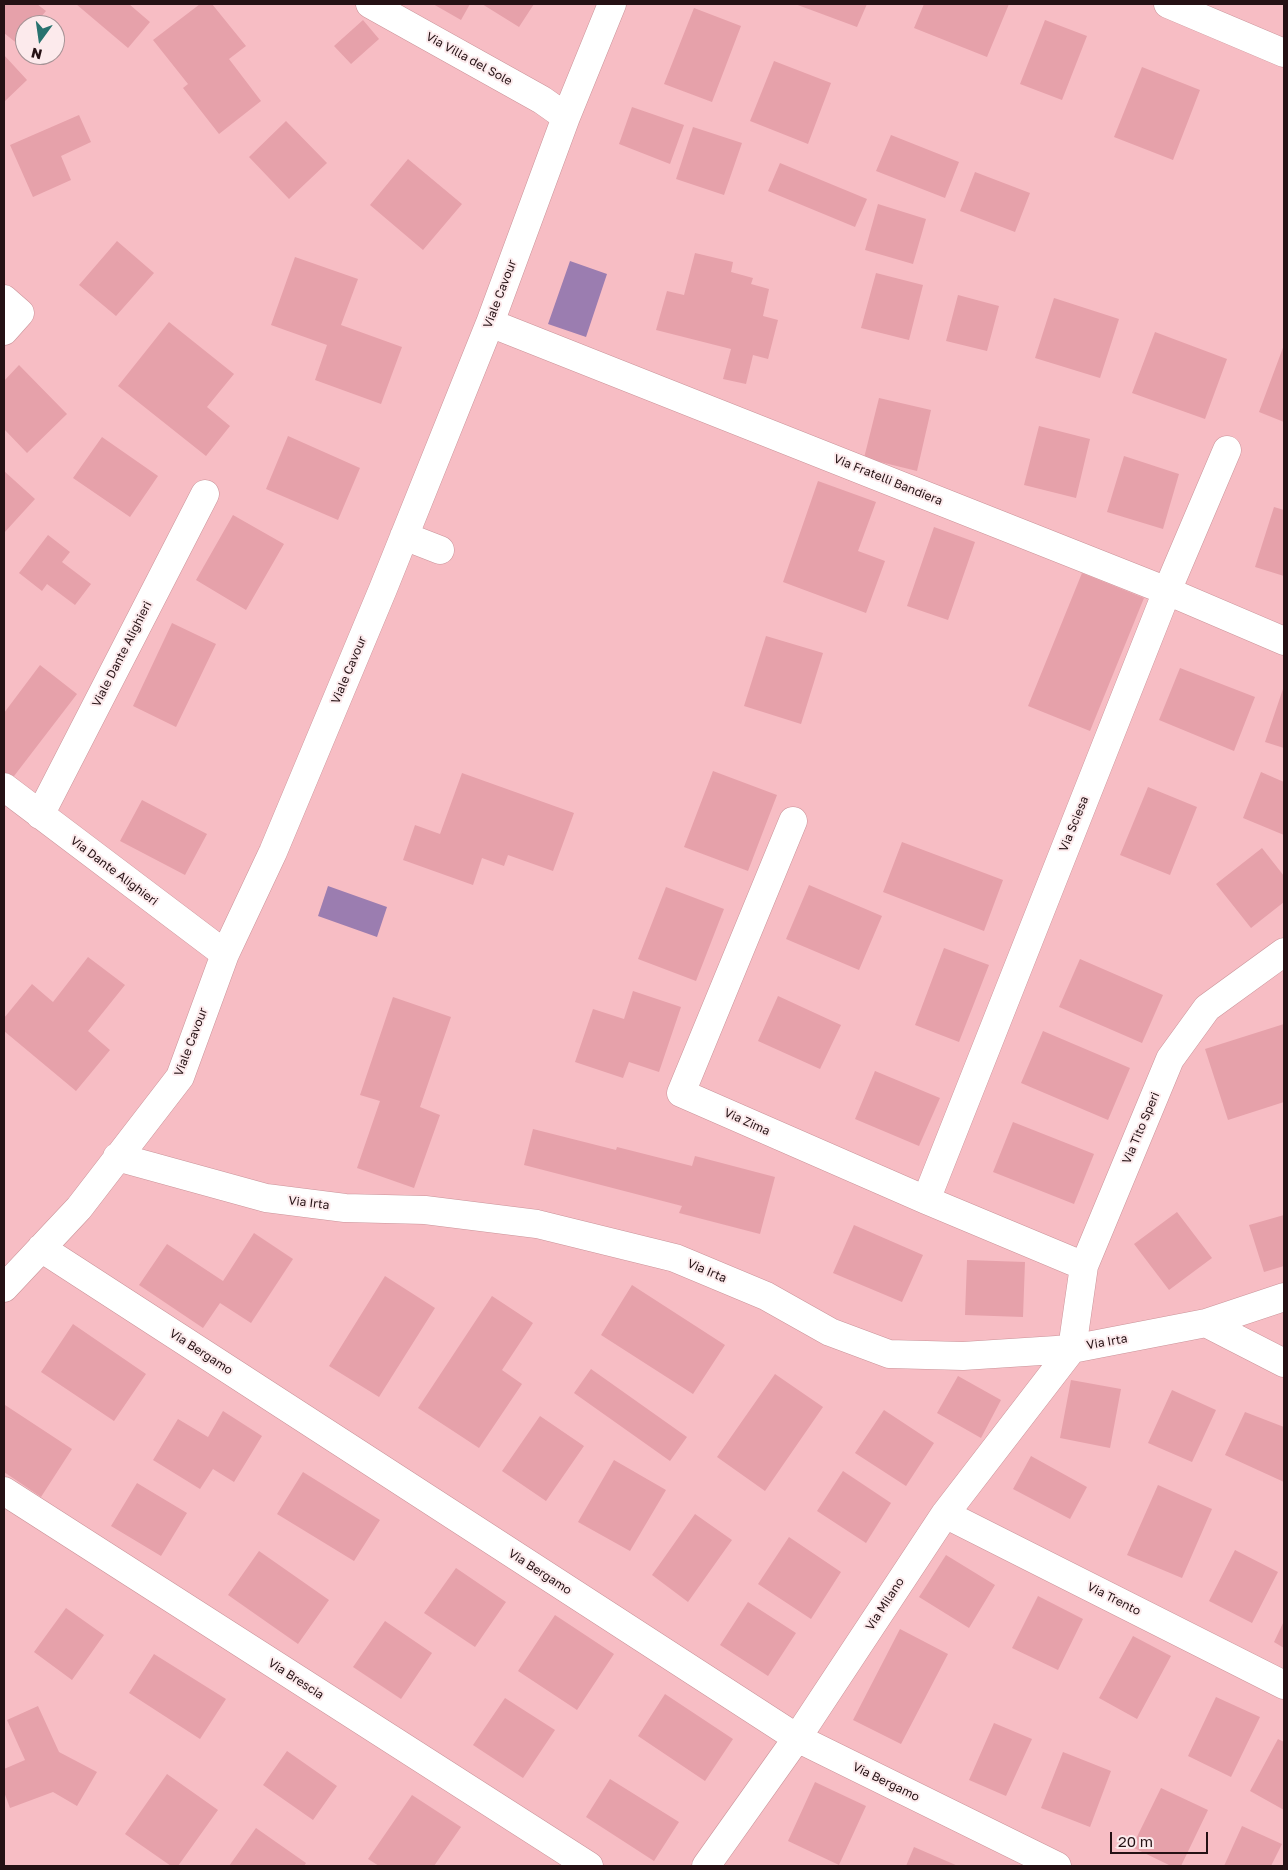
<!DOCTYPE html>
<style>
body{margin:0}
#map{position:relative;width:1288px;height:1870px;overflow:hidden;background:#f7bdc4;font-family:"Golos Text",sans-serif}
canvas{display:block}
.frame{position:absolute;inset:0;border:5px solid #251114;pointer-events:none}
.north{position:absolute;left:15px;top:15px;width:50px;height:50px;box-sizing:border-box;background:#fceaec;border:1px solid #a69396;border-radius:50%;rotate:194deg;font-size:14px;font-weight:700;line-height:20px;text-align:center;color:#251114}
.north::after{content:'';display:block;margin:auto;width:18px;height:22px;background:#28726f;clip-path:polygon(50% 0,100% 100%,50% 72%,0 100%)}
.scale{position:absolute;left:1110px;top:1832px;width:98px;height:22px;box-sizing:border-box;border:2px solid #251114;border-top:0;padding-left:6px;font-size:15px;line-height:18px;white-space:nowrap;color:#251114;-webkit-text-stroke:4px #fceaec;paint-order:stroke}
</style>
<div id="map">
<canvas width="1288" height="1870"></canvas>
<div class="frame"></div>
<div class="north">N</div>
<div class="scale">20 m</div>
</div>
<script>
const g = document.querySelector('canvas').getContext('2d');
g.lineJoin = 'round';
function fillPath(path, color) {
  g.fillStyle = color;
  g.fill(path, 'evenodd');
}
function toPath(rows) {
  const path = new Path2D();
  for (const r of rows) {
    path.moveTo(r[0], r[1]);
    for (let i = 2; i < r.length; i += 2) path.lineTo(r[i], r[i + 1]);
  }
  return path;
}
function trace(path, color, width, dash) {
  g.strokeStyle = color;
  g.lineWidth = width;
  g.lineCap = dash ? 'butt' : 'round';
  g.setLineDash(dash || []);
  g.stroke(path);
}
function write(font, color, halo, rows, align = 'center') {
  g.font = font + ' "Golos Text",sans-serif';
  g.lineWidth = 4;
  g.setLineDash([]);
  g.textBaseline = 'middle';
  g.strokeStyle = halo;
  g.fillStyle = color;
  for (const [text, x, y, turn = 0] of rows) {
    g.save();
    g.translate(x, y);
    g.rotate((+turn || 0) * Math.PI / 180);
    g.textAlign = isNaN(turn) ? turn : align;
    if (halo) g.strokeText(text, 0, 0);
    g.fillText(text, 0, 0);
    g.restore();
  }
}
fillPath(toPath([
 [570,261,607,274,586,337,548,324],
 [328,886,387,907,377,937,318,916]
]), '#9b7db0');
fillPath(toPath([
 [4,4,37,4,46,11,34,25,25,25,25,37,19,45,4,33],
 [76,4,129,4,150,22,128,48],
 [200,4,212,4,246,46,229,59,261,101,219,134,183,88,188,84,153,40],
 [433,4,470,4,461,20],
 [482,4,534,4,519,27],
 [795,4,867,4,857,27],
 [924,4,1009,4,987,57,914,28],
 [694,8,741,26,712,102,664,84],
 [363,20,379,39,351,64,334,46],
 [1045,20,1087,36,1062,100,1020,84],
 [4,55,27,80,4,102],
 [774,61,831,83,808,144,750,121],
 [1142,67,1200,90,1173,160,1114,137],
 [632,107,684,125,670,164,619,144],
 [79,115,91,142,61,156,71,180,33,197,10,145],
 [286,121,327,163,289,199,249,157],
 [693,127,742,143,724,195,676,179],
 [891,135,959,162,945,198,876,171],
 [408,159,462,204,423,250,370,205],
 [780,163,867,199,855,227,768,191],
 [975,172,1030,193,1015,232,960,211],
 [878,204,926,219,913,264,865,250],
 [117,241,154,273,116,316,79,285],
 [695,253,733,262,731,272,753,278,751,284,769,289,763,316,778,320,768,359,753,355,746,384,723,379,731,349,656,330,667,291,684,295],
 [295,257,358,279,341,325,402,347,381,404,315,380,327,345,271,325],
 [876,273,923,285,909,340,861,328],
 [958,295,999,306,987,351,946,341],
 [1054,298,1119,319,1100,378,1035,358],
 [169,322,234,374,207,407,230,426,206,456,118,386],
 [1155,332,1227,359,1205,419,1132,393],
 [1284,345,1284,422,1259,412],
 [19,365,67,414,27,453,4,429,4,381],
 [879,398,931,410,917,471,864,458],
 [1039,426,1090,439,1076,498,1024,485],
 [288,436,360,468,338,520,266,489],
 [102,437,158,476,130,517,73,478],
 [1124,456,1179,474,1163,529,1107,512],
 [4,471,35,499,4,533],
 [818,481,876,502,858,551,885,561,866,613,783,582],
 [1274,507,1284,510,1284,576,1255,567],
 [233,515,284,544,246,610,196,580],
 [934,527,975,542,948,620,907,606],
 [48,535,70,552,62,562,91,584,75,605,47,584,42,591,19,573],
 [1082,573,1144,598,1090,731,1028,706],
 [172,623,216,644,176,727,133,706],
 [766,636,823,653,801,724,744,706],
 [40,665,77,694,11,780,4,775,4,713],
 [1180,668,1255,697,1234,751,1159,720],
 [1284,686,1284,748,1265,742],
 [713,771,777,795,748,871,684,847],
 [1261,772,1284,782,1284,835,1243,818],
 [462,773,574,813,553,871,508,855,504,866,482,858,473,885,403,860,415,825,440,834],
 [1148,787,1197,807,1170,875,1120,855],
 [142,800,207,834,185,875,120,841],
 [902,842,1003,880,984,931,883,892],
 [1262,848,1284,876,1284,902,1251,928,1216,884],
 [809,885,882,916,859,970,786,939],
 [666,887,724,909,696,981,638,959],
 [944,948,989,965,959,1042,915,1025],
 [88,957,125,985,88,1031,110,1050,76,1091,4,1031,4,1018,32,984,53,1002],
 [1080,959,1163,995,1142,1043,1059,1007],
 [633,991,681,1007,659,1072,629,1062,623,1078,575,1062,593,1009,624,1019],
 [778,996,841,1025,820,1069,758,1041],
 [393,997,451,1017,420,1107,440,1115,414,1188,357,1168,380,1101,360,1095],
 [1284,1024,1284,1102,1228,1120,1205,1049],
 [1043,1031,1130,1068,1108,1120,1021,1083],
 [875,1071,940,1098,919,1146,855,1119],
 [1013,1122,1094,1154,1074,1204,993,1172],
 [533,1129,616,1150,617,1147,692,1166,695,1156,775,1177,760,1234,679,1213,682,1206,524,1165],
 [1177,1212,1212,1258,1169,1290,1134,1244],
 [1284,1215,1284,1266,1264,1272,1249,1225],
 [854,1225,923,1255,902,1302,833,1273],
 [254,1233,293,1259,251,1323,220,1303,203,1328,139,1285,167,1244,223,1281],
 [967,1260,1025,1262,1023,1317,965,1315],
 [385,1276,435,1308,379,1397,329,1366],
 [632,1285,725,1345,693,1394,601,1335],
 [492,1296,533,1323,502,1370,522,1384,479,1448,418,1408],
 [73,1324,146,1374,114,1421,41,1372],
 [591,1369,687,1437,670,1461,574,1393],
 [775,1374,823,1407,765,1491,717,1457],
 [958,1376,1001,1400,981,1438,937,1413],
 [1071,1380,1121,1389,1110,1448,1060,1438],
 [1172,1390,1216,1410,1192,1462,1148,1443],
 [5,1405,72,1449,41,1497,4,1472],
 [884,1410,934,1443,906,1486,855,1453],
 [223,1411,262,1436,234,1482,213,1469,200,1489,153,1460,178,1419,208,1437],
 [1245,1412,1284,1427,1284,1482,1225,1455],
 [540,1416,584,1446,546,1501,502,1471],
 [1031,1456,1087,1487,1070,1519,1013,1489],
 [614,1460,666,1490,630,1551,578,1522],
 [843,1471,891,1503,866,1543,817,1511],
 [303,1472,380,1520,354,1561,277,1514],
 [137,1483,187,1513,161,1556,111,1526],
 [1158,1485,1212,1509,1182,1578,1127,1555],
 [695,1514,732,1540,688,1602,652,1575],
 [789,1537,841,1572,811,1619,758,1584],
 [1235,1550,1278,1572,1252,1623,1209,1601],
 [259,1551,329,1600,298,1644,228,1595],
 [946,1555,995,1585,969,1628,919,1597],
 [456,1568,506,1602,475,1647,424,1613],
 [1038,1596,1083,1619,1058,1670,1012,1648],
 [748,1602,796,1633,768,1676,720,1645],
 [66,1608,104,1635,72,1680,34,1652],
 [555,1615,614,1654,577,1710,518,1671],
 [385,1621,432,1653,401,1699,353,1667],
 [1284,1621,1284,1648,1274,1642],
 [900,1629,948,1654,901,1744,853,1720],
 [1133,1636,1171,1656,1137,1719,1099,1698],
 [154,1654,226,1699,200,1739,129,1693],
 [665,1694,733,1739,705,1781,638,1736],
 [1216,1697,1260,1717,1231,1777,1188,1756],
 [505,1698,555,1730,523,1778,473,1745],
 [38,1706,59,1752,97,1772,77,1806,53,1792,10,1808,4,1792,4,1769,25,1760,7,1720],
 [994,1723,1032,1739,1006,1796,969,1780],
 [1278,1739,1284,1742,1284,1810,1250,1791],
 [287,1751,337,1786,313,1820,263,1785],
 [1063,1752,1111,1771,1090,1827,1041,1808],
 [167,1774,218,1810,178,1866,171,1866,125,1834],
 [610,1779,679,1822,654,1861,586,1817],
 [815,1782,866,1806,839,1865,788,1841],
 [1161,1788,1208,1810,1181,1866,1171,1866,1132,1847],
 [412,1795,461,1827,434,1866,379,1866,368,1859],
 [1242,1826,1282,1844,1271,1866,1224,1866],
 [256,1828,306,1863,304,1866,229,1866],
 [914,1847,958,1866,906,1866]
]), '#e6a1aa');
const minor = toPath([
 [370,4,542,100,566,117],
 [1168,4,1284,53],
 [4,299,20,313,4,331],
 [490,323,1167,591,1284,641],
 [404,536,440,550],
 [4,787,225,954],
 [40,815,205,494],
 [793,821,681,1093,926,1200,1084,1266],
 [117,1157,266,1198,345,1208,425,1210,537,1224,675,1258,766,1296,830,1332,889,1354,963,1356,1072,1349,1206,1323,1284,1297],
 [926,1200,1167,591,1227,450],
 [41,1248,797,1738,1057,1866],
 [4,1288,79,1208,180,1077,225,954,273,852,383,589,490,323,566,117,612,4],
 [1206,1323,1284,1363],
 [4,1491,589,1866],
 [945,1514,1284,1685],
 [706,1866,797,1738,945,1514,1072,1349,1084,1266,1170,1059,1207,1008,1284,952]
]);
trace(minor, '#ca9399', 29);
trace(minor, '#fff', 28);
write('12px', '#251114', '#fceaec', [
 ["Via Villa del Sole",469,59,29],
 ["Viale Cavour",500,294,-69],
 ["Via Fratelli Bandiera",888,480,22],
 ["Viale Dante Alighieri",122,654,-63],
 ["Viale Cavour",349,670,-67],
 ["Via Sciesa",1074,824,-68],
 ["Via Dante Alighieri",114,871,37],
 ["Viale Cavour",191,1042,-69],
 ["Via Zima",747,1122,24],
 ["Via Tito Speri",1141,1128,-67],
 ["Via Irta",309,1203,7],
 ["Via Irta",707,1271,23],
 ["Via Irta",1107,1342,-10],
 ["Via Bergamo",201,1352,33],
 ["Via Bergamo",540,1572,33],
 ["Via Trento",1114,1599,27],
 ["Via Milano",885,1604,-57],
 ["Via Brescia",296,1679,33],
 ["Via Bergamo",886,1782,26]
]);
</script>
